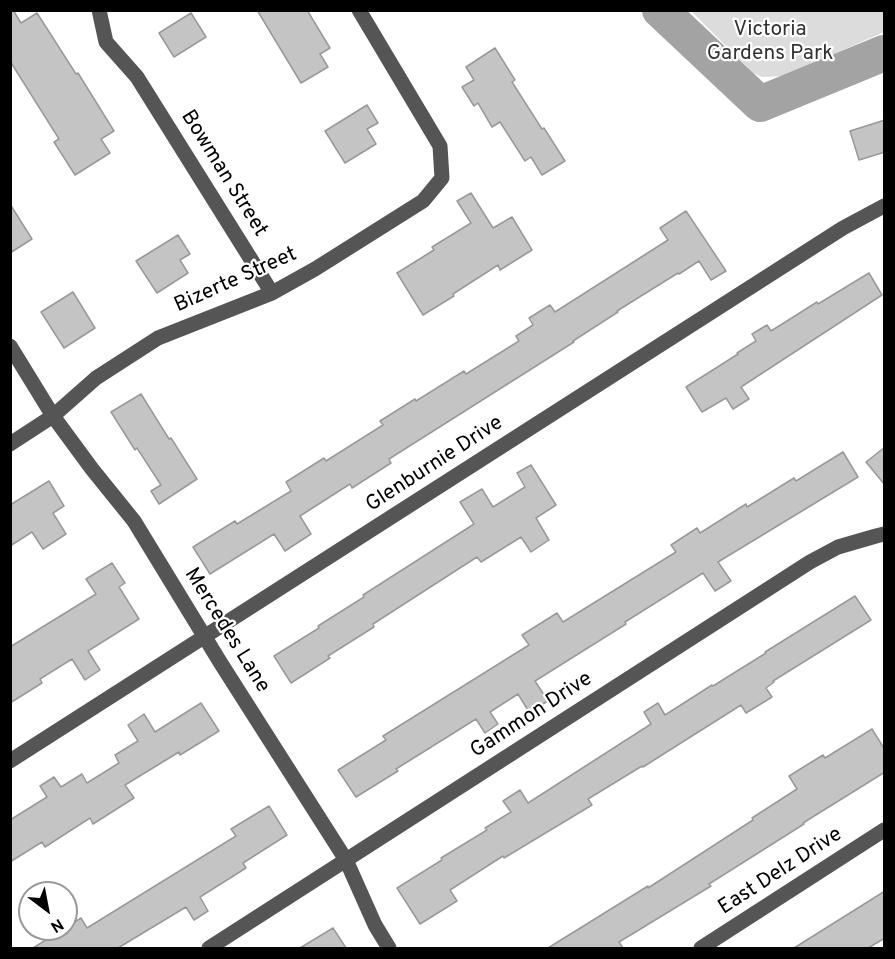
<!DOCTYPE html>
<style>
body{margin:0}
#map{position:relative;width:895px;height:959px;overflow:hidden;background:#fff;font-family:Overpass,sans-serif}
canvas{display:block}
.frame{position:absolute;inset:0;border:12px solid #000;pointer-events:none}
.north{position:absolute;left:18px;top:881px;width:60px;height:60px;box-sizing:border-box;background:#fff;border:2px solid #999;border-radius:50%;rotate:148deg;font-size:16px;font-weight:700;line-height:24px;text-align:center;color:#000}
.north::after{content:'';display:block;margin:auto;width:21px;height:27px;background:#000;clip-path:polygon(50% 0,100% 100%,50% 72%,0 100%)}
</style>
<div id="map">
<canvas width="895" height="959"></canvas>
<div class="frame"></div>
<div class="north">N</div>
</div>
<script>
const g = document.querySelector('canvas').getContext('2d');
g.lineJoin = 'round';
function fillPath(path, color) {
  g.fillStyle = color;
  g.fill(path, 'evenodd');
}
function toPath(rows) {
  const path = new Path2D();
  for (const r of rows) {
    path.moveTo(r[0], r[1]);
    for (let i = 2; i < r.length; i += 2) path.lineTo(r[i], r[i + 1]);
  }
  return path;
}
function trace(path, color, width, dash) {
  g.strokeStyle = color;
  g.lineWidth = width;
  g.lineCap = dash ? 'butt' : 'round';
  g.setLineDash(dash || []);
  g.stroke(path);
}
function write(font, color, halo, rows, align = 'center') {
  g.font = font + ' Overpass,sans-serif';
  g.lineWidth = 4.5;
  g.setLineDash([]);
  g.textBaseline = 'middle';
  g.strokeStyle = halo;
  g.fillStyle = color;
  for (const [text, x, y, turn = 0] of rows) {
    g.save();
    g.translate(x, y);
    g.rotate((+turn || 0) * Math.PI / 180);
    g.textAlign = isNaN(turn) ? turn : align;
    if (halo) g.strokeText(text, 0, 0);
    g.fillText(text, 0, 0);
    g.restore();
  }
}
fillPath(toPath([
 [691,11,884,11,884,32,784,76,762,77,753,73]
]), '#dcdcdc');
trace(toPath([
 [660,10,760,104,884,53]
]), '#a3a3a3', 36);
const building = toPath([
 [10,10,13,10,21,23,37,13,76,74,78,73,114,131,101,139,110,153,75,175,54,142,59,139,10,61,10,10],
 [257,10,307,10,330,48,320,54,328,67,301,83,257,10],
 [191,13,206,37,174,57,159,33,191,13],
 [495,48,515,80,512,82,542,129,544,128,565,161,542,175,531,157,525,161,500,122,492,127,478,103,474,106,462,87,474,80,466,67,495,48],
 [367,105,378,123,367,129,376,144,345,163,325,131,367,105],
 [885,120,885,152,859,160,850,131,885,120],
 [471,193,493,228,512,217,532,250,500,270,498,265,453,294,454,296,423,315,397,273,434,250,432,247,471,223,457,201,471,193],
 [10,204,32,239,10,253,10,204],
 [686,211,726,271,711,280,699,261,679,274,678,273,617,311,618,312,573,341,574,342,389,459,391,463,352,488,350,484,300,516,311,534,285,551,274,534,210,574,193,547,235,521,237,524,291,491,286,482,324,458,326,461,383,425,380,421,415,399,416,401,464,371,466,374,519,341,516,336,533,325,529,318,550,305,555,312,668,240,660,228,686,211],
 [178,235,190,254,180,260,188,273,157,293,136,261,178,235],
 [869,273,882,295,741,387,749,399,733,409,726,398,702,412,686,387,738,354,737,353,756,341,752,334,767,325,771,331,817,302,818,304,869,273],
 [73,292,95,328,64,348,41,312,73,292],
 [141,394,169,439,171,438,197,479,159,504,151,491,161,485,137,448,135,450,111,412,141,394],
 [885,447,885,485,866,462,885,447],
 [843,452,858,477,718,562,731,581,715,591,703,573,625,622,626,624,535,681,548,701,529,712,518,694,490,712,498,724,485,733,476,719,396,769,398,771,356,797,338,770,386,740,383,736,529,645,522,635,557,613,563,622,676,552,671,545,697,528,700,533,746,504,747,507,794,478,796,481,843,452],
 [531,465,556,505,536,518,549,540,531,552,521,537,481,562,477,557,373,624,374,627,328,656,330,658,291,683,274,656,319,628,318,626,364,597,363,595,474,524,460,502,482,489,493,507,525,487,517,473,531,465],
 [49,481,64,506,53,513,66,534,43,549,32,532,10,546,10,505,49,481],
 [112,563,125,583,119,587,139,619,88,651,100,670,85,680,72,659,40,679,42,683,10,703,10,647,96,594,86,579,112,563],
 [855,596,871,620,773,681,774,682,766,688,772,697,746,713,741,705,643,767,642,766,588,799,592,805,504,858,503,856,450,890,457,901,420,924,397,888,442,860,441,858,487,830,485,828,511,812,503,801,520,790,528,803,651,724,644,712,658,703,665,715,712,685,713,686,766,653,765,652,855,596],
 [201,703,219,731,180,755,179,752,125,785,134,798,93,824,90,818,45,847,42,842,10,862,10,820,47,797,40,786,54,777,61,787,82,774,87,783,119,763,115,755,138,741,128,725,144,714,155,732,201,703],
 [872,729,885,750,885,772,803,823,804,824,709,884,711,886,619,942,623,948,548,948,648,886,648,888,753,820,752,818,797,789,789,776,823,755,825,758,872,729],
 [269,806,287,835,243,863,246,868,200,897,208,911,194,920,186,907,118,948,33,948,81,918,87,928,236,836,231,829,269,806],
 [885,891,885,938,868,948,794,948,885,891],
 [333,928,346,948,300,948,333,928]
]);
fillPath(building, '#c4c4c4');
trace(building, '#999', 1.5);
trace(toPath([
 [99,10,106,42,137,77,272,293],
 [10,346,53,416,92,469,134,521,220,662,346,860,375,925,389,948],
 [10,444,53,416,96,378,158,338,272,293,315,269,423,201,442,178,440,146,359,10],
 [10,761,843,228,884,206],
 [209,948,810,562,838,547,876,536,884,534],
 [701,948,884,830]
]), '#555', 15);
write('21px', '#333', '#fff', [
 ["Victoria",770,31],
 ["Gardens Park",770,55]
]);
write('21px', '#000', '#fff', [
 ["Bowman Street",223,174,58],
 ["Bizerte Street",236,281,-24],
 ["Glenburnie Drive",435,465,-33],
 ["Mercedes Lane",226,631,58],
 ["Gammon Drive",532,716,-33],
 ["East Delz Drive",781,872,-33]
]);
</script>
